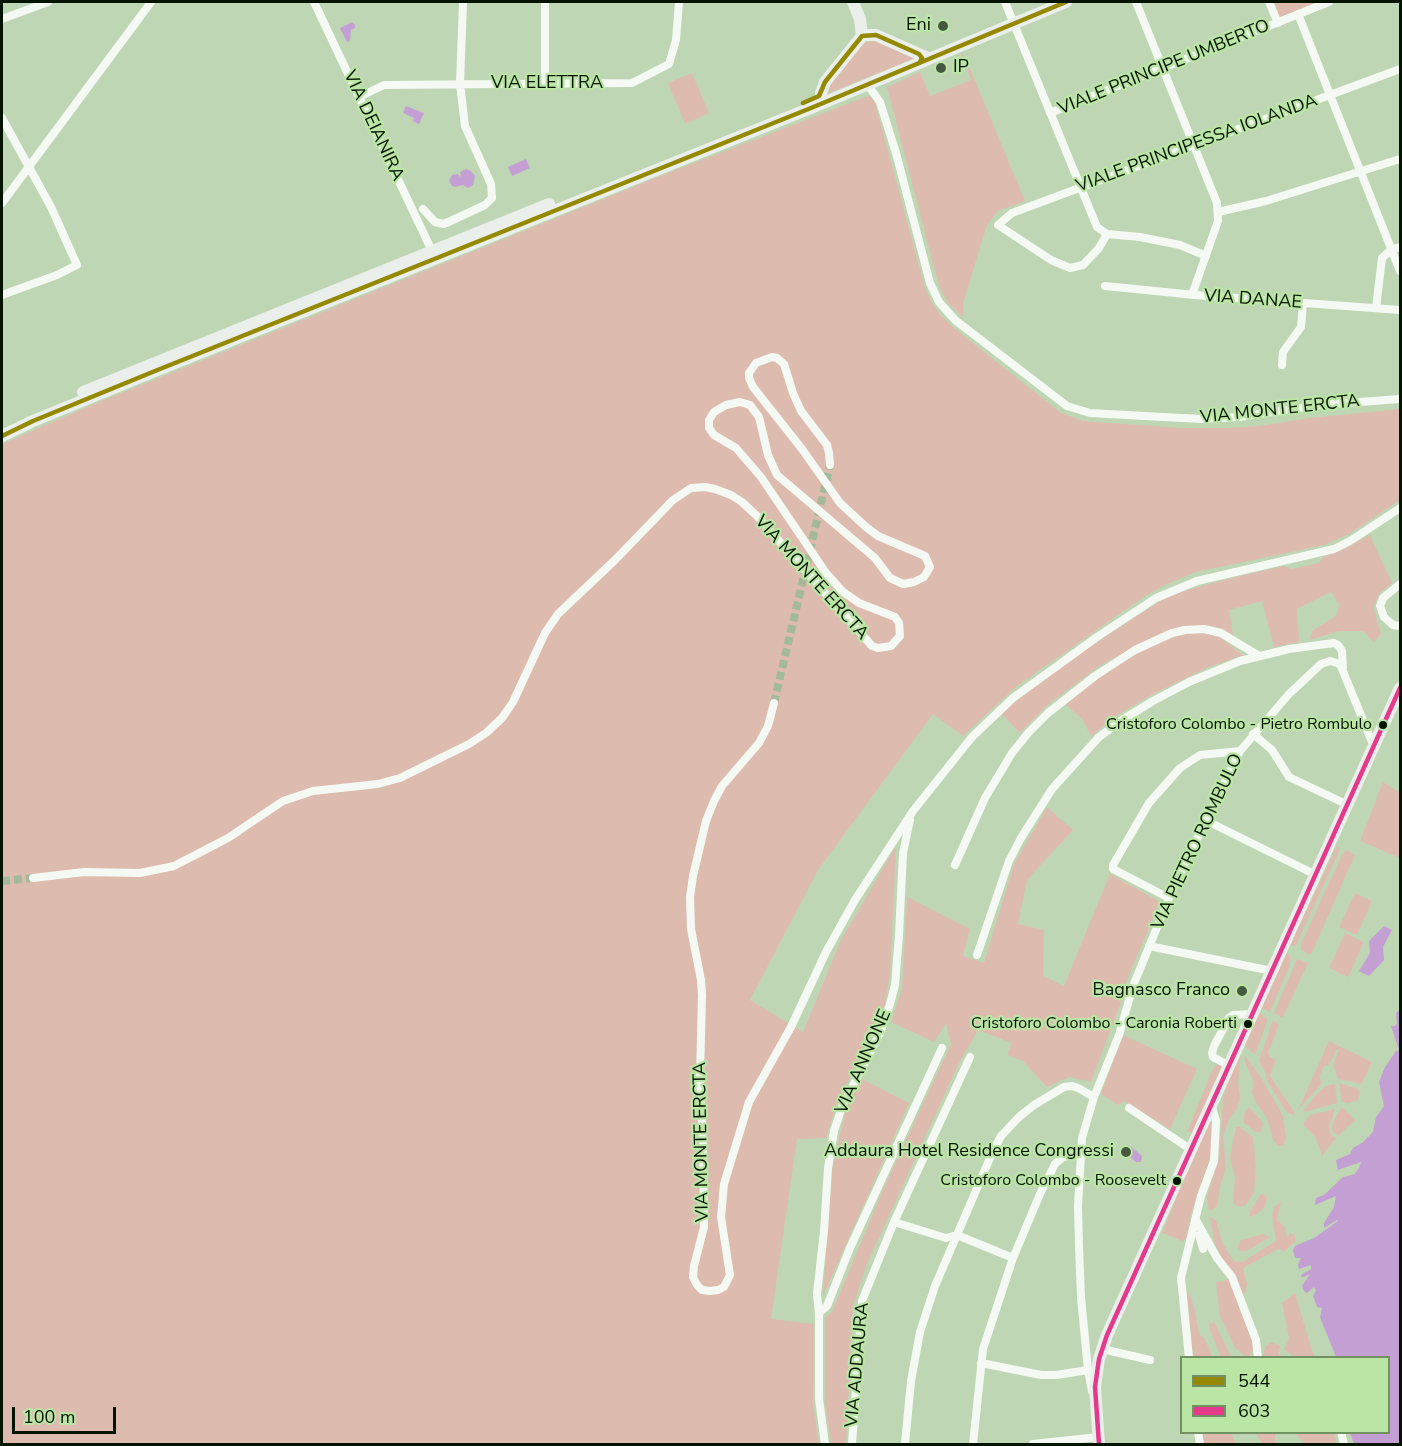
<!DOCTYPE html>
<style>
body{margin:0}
#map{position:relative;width:1402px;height:1446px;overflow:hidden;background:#bfd6b4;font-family:"Nunito Sans",sans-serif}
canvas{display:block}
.frame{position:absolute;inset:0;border:3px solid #051400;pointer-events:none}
.legend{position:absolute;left:1180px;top:1356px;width:210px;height:78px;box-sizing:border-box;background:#bae5a5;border:2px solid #729163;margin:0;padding:8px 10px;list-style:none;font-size:18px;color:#051400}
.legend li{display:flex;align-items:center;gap:12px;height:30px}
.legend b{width:30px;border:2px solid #729163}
.scale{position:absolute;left:12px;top:1407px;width:104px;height:27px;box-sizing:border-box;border:3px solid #051400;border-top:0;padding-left:8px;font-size:18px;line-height:21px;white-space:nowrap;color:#051400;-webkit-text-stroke:4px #bae5a5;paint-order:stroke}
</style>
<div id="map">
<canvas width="1402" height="1446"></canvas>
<div class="frame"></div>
<ul class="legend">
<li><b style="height:8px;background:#948900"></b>544</li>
<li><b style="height:8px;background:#e5398b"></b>603</li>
</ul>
<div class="scale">100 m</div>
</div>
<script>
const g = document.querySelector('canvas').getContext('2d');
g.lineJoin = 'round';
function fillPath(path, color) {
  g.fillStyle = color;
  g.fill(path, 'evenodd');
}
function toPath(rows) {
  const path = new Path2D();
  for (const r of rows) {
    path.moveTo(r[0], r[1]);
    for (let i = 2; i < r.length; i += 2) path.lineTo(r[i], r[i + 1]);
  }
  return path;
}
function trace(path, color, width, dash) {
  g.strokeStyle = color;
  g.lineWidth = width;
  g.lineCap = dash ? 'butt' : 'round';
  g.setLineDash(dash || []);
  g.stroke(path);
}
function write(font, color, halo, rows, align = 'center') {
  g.font = font + ' "Nunito Sans",sans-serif';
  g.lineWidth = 4.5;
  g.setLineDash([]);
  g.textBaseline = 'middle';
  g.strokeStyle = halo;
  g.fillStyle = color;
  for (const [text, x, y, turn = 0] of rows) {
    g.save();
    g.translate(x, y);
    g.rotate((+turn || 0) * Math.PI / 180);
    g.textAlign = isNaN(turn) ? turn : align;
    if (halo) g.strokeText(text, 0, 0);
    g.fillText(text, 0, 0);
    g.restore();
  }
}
fillPath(toPath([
 [1274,2,1312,2,1312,4,1280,17],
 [875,41,915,58,829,93,828,88,831,84,859,49,866,42],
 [964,54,1025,201,998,211,987,225,963,303,963,317,948,303,939,286,887,87,920,72,930,96,971,80,961,55],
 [692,73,709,113,685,124,668,83],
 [868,96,874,100,876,106,925,288,932,303,939,313,954,328,1061,413,1083,421,1180,428,1227,428,1259,426,1310,418,1400,409,1400,500,1349,534,1324,545,1196,572,1167,584,1148,594,1017,686,963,736,933,714,818,870,750,1000,803,1032,840,942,896,846,890,973,885,1005,836,1106,826,1138,797,1139,771,1319,814,1324,813,1403,819,1444,2,1444,2,444,99,402,668,173],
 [1370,535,1392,583,1380,593,1373,607,1381,634,1374,642,1363,631,1339,631,1309,640,1312,631,1337,615,1339,605,1331,592,1297,609,1299,642,1274,647,1262,601,1229,610,1233,635,1220,628,1204,625,1134,647,1098,667,1050,703,1020,733,1001,713,1018,698,1088,648,1163,599,1183,591,1240,576,1284,566,1292,569,1319,563,1324,556,1342,550],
 [1205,633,1219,637,1243,655,1209,667,1153,694,1119,714,1091,736,1082,719,1065,704,1100,676,1138,653,1169,638,1185,634],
 [1383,782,1400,793,1400,858,1360,841],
 [1047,807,1073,830,1027,880,1018,924,1044,930,1043,976,1064,986,1110,874,1160,902,1128,977,1120,1005,1091,1082,1069,1077,1047,1087,1023,1061,1007,1055,1012,1043,978,1030,959,1063,865,1268,853,1307,846,1444,831,1444,825,1403,825,1318,832,1312,886,1183,951,1044,946,1023,934,1042,891,1022,902,989,907,897,970,929,963,956,984,963,1014,864],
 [1337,846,1340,848,1338,854,1297,943,1296,946,1290,945],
 [1346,850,1355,855,1314,948,1311,954,1309,954,1301,950,1301,944,1342,855],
 [1355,893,1372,901,1357,935,1339,927],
 [1345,933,1364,942,1348,977,1329,968],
 [1287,952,1291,959,1289,967,1270,1012,1261,1008],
 [1297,959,1308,963,1283,1017,1281,1017,1274,1013],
 [1259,1013,1267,1018,1267,1022,1255,1055,1245,1045],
 [1273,1020,1279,1025,1268,1053,1270,1057,1276,1060,1270,1076,1295,1113,1294,1115,1288,1113,1285,1110,1265,1077,1266,1074,1259,1061],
 [1123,1035,1197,1069,1170,1129,1124,1101,1118,1105,1101,1094],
 [1329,1041,1372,1062,1362,1084,1338,1079,1333,1065,1339,1050,1337,1049,1329,1065,1324,1066,1319,1077,1322,1083,1298,1110],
 [1241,1055,1238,1083,1240,1099,1237,1108,1229,1119,1223,1136,1226,1167,1220,1186,1217,1207,1209,1211,1207,1197,1219,1159,1223,1099,1227,1084],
 [1245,1055,1262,1079,1283,1116,1286,1137,1284,1146,1278,1146,1273,1140,1267,1118,1255,1101,1252,1092,1254,1082,1245,1062],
 [1220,1064,1222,1068,1193,1132,1187,1132,1211,1073,1216,1065],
 [860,1078,909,1103,823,1296,832,1171,845,1112],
 [1339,1083,1358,1089,1360,1093,1358,1100,1349,1103,1342,1102],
 [1335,1084,1337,1103,1305,1112,1303,1110,1320,1091,1326,1086],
 [1249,1107,1261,1120,1263,1124,1261,1132,1256,1132,1244,1123,1244,1114],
 [1342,1107,1355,1120,1338,1136,1333,1132,1332,1127,1335,1118],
 [1335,1109,1329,1128,1331,1135,1336,1138,1321,1157,1321,1151,1315,1137,1303,1124,1310,1115],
 [1207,1122,1211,1122,1212,1126,1211,1156,1190,1217,1187,1238,1183,1241,1162,1233],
 [1236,1127,1240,1127,1253,1137,1256,1167,1254,1192,1246,1205,1239,1207,1233,1203,1235,1177,1230,1157],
 [1261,1194,1265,1195,1267,1198,1265,1207,1257,1214,1250,1217,1250,1211],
 [1281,1202,1277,1220,1285,1227,1286,1235,1288,1237,1290,1233,1294,1234,1296,1241,1283,1252,1281,1249,1276,1250,1243,1268,1247,1285,1245,1293,1241,1293,1215,1245,1210,1217,1216,1220,1222,1242,1234,1261,1242,1262,1276,1241,1272,1215,1275,1206],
 [1263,1234,1270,1237,1247,1251,1240,1251,1237,1247,1241,1240],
 [1228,1278,1253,1343,1253,1350,1250,1357,1246,1357,1235,1348,1220,1316,1216,1282,1226,1281],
 [1187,1288,1194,1306,1199,1334,1204,1338,1213,1357,1193,1357],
 [1295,1293,1313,1354,1315,1357,1295,1357,1284,1350,1289,1338,1282,1303],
 [1213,1322,1215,1323,1231,1357,1221,1357,1209,1328,1209,1324],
 [1272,1342,1280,1346,1278,1354,1283,1357,1263,1356,1265,1347],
 [1202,1433,1231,1433,1236,1444,1204,1444],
 [1256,1433,1275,1433,1275,1444,1262,1444],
 [1295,1433,1334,1433,1337,1444,1305,1444]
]), '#ddbcaf');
fillPath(toPath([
 [352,22,355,25,355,28,351,30,350,41,347,42,340,28],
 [406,106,424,113,419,124,413,121,414,118,403,113],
 [526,159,530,168,512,176,508,167],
 [466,169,471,171,475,176,473,185,468,188,463,185,455,187,452,186,449,180,452,175,457,174,461,177,460,172],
 [1384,926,1392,930,1383,947,1384,960,1369,976,1359,971,1370,953,1369,941],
 [1399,1010,1400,1010,1400,1444,1354,1444,1350,1433,1388,1432,1388,1358,1336,1357,1320,1317,1322,1308,1317,1307,1313,1296,1316,1290,1314,1287,1307,1293,1304,1291,1302,1286,1310,1274,1302,1278,1301,1275,1311,1269,1311,1265,1299,1269,1298,1265,1301,1258,1295,1258,1293,1250,1295,1246,1314,1238,1338,1221,1337,1220,1324,1228,1324,1223,1334,1207,1336,1196,1315,1205,1316,1198,1324,1195,1343,1177,1355,1174,1359,1168,1361,1162,1338,1170,1336,1160,1350,1154,1353,1148,1362,1143,1373,1132,1376,1117,1384,1106,1379,1082,1385,1067,1396,1051,1399,1050,1391,1026,1395,1026,1397,1024,1396,1013],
 [1129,1145,1142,1156,1141,1162,1136,1162,1126,1154,1125,1150]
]), '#c49fd3');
trace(toPath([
 [774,703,830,465],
 [2,881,33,878]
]), '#a3b999', 8, [8, 4]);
trace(toPath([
 [314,2,432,251],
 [1005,2,1097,227,1107,234],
 [1136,2,1217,203,1218,221,1192,295],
 [1269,2,1278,23],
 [1298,14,1400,271],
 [2,19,48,2],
 [545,83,545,2],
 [867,84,880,102,896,153,930,283,939,302,955,320,1067,406,1090,413,1201,419,1239,417,1319,405,1400,399],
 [359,97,384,85,632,83,669,64,676,40,679,2],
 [1050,113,1329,2],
 [2,118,51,207,77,265,57,275,2,295],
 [2,203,151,2],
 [423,209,435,222,444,224,485,205,492,198,491,184,465,126,460,84,463,2],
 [1218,212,1266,201,1400,159],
 [1107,234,1099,248,1083,265,1070,268,1051,260,998,225,1012,213,1400,69],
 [1107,234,1140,237,1180,245,1206,256],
 [1105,286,1195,295,1400,310],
 [1376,308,1382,258,1391,250,1400,247],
 [1282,365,1283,352,1301,327,1303,303],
 [1400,584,1383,598,1380,606,1384,617,1393,625,1400,626],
 [774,703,768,726,759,743,722,786,714,801,706,821,693,876,690,897,691,929,701,980,702,995,700,1078,703,1148,704,1227,694,1266,693,1277,697,1285,702,1290,710,1291,718,1290,724,1287,730,1275,721,1217,724,1184,749,1102,791,1027,826,952,855,900,913,811,972,737,1013,698,1097,637,1156,598,1197,581,1334,549,1350,541,1400,508],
 [1253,734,1272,750,1289,777,1348,805],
 [1205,820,1316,875],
 [955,865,985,798,1012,753,1029,732,1048,713,1095,676,1135,650,1172,633,1185,630,1204,629,1221,633,1259,656],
 [33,878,84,872,140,873,174,866,228,838,283,801,313,791,378,784,400,778,469,744,486,733,502,718,513,702,545,633,558,614,615,560,673,500,691,488,705,487,715,489,731,495,742,502,757,516,872,646,878,648,891,646,900,636,899,623,895,617,859,603,842,591,826,573,761,477,736,448,714,435,709,428,709,420,714,412,726,405,740,402,750,405,759,417,768,455,777,475,875,558,890,578,903,584,914,582,924,577,930,567,925,556,878,536,866,527,840,503,802,449,753,387,749,378,749,373,756,363,772,357,777,358,784,364,793,393,801,411,827,445,829,453,830,465],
 [1169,898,1113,869,1113,865,1149,803,1180,768,1200,755,1240,751],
 [1149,946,1272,971],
 [977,955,1009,861,1021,838,1052,789,1099,737,1122,720,1153,701,1189,682,1240,661,1289,649,1334,643,1338,645,1342,651,1343,668],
 [1228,1065,1213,1057,1212,1053,1214,1046,1229,1018,1233,1015,1252,1014],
 [1129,1108,1190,1149],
 [1196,1220,1217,1258,1232,1277,1256,1340,1258,1358],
 [894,1222,946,1238,957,1235,1013,1258],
 [1199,1235,1203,1249],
 [819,1313,827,1306,850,1248,942,1048],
 [1102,1349,1150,1360],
 [1189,1358,1181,1278,1201,1196,1214,1161,1216,1121,1211,1104],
 [981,1363,1041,1375,1056,1375,1088,1370],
 [1092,1391,1088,1370,1081,1297,1079,1247,1078,1206,1082,1138,1094,1097,1119,1035,1133,986,1174,886,1240,751,1289,694,1321,664,1330,661,1340,664,1374,747],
 [1198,1432,1200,1444],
 [1341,1432,1344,1444],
 [825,1444,819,1399,819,1313,817,1294,824,1231,828,1168,834,1131,842,1107,880,1033,890,1004,895,985,899,935,903,853,910,820],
 [852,1444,862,1301,894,1222,970,1057],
 [905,1444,911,1381,920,1332,935,1286,993,1151,1001,1136,1020,1116,1034,1105,1064,1087,1072,1086,1078,1088,1094,1097],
 [973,1444,983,1349,1013,1258,1040,1194,1055,1164,1063,1157,1080,1154],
 [1033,1444,1098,1437]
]), '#f5f9f4', 8);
trace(toPath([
 [853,2,860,19,862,36],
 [821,93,825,82,862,36,866,35,876,35,928,58],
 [83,392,549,204],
 [2,436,33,421,155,371,811,108,1066,2],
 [1099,1444,1095,1387,1099,1359,1107,1335,1400,688]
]), '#eaefec', 12);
trace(toPath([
 [803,103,819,96,825,82,862,36,876,35,919,54,922,58,920,62],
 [2,436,33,421,155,371,811,108,1066,2]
]), '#948900', 4.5);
trace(toPath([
 [1099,1444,1095,1387,1099,1359,1107,1335,1400,688]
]), '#e5398b', 4.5);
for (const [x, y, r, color] of [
 [943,26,6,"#46583f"],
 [941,68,6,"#46583f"],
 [1383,725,5,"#051400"],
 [1242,991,6,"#46583f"],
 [1248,1024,5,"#051400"],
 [1126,1152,6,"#46583f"],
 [1177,1181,5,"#051400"]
]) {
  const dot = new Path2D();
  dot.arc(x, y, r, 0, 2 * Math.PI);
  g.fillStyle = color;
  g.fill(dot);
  trace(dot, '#bae5a5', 2);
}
write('16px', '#051400', '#bae5a5', [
 ["Cristoforo Colombo - Pietro Rombulo",1372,725],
 ["Cristoforo Colombo - Caronia Roberti",1237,1024],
 ["Cristoforo Colombo - Roosevelt",1166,1181]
], 'right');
write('18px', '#051400', '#bae5a5', [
 ["Eni",931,26],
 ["IP",953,68,"left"],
 ["Bagnasco Franco",1230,991],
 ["Addaura Hotel Residence Congressi",1114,1152]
], 'right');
write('18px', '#051400', '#bae5a5', [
 ["VIALE PRINCIPE UMBERTO",1164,68,-22],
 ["VIA ELETTRA",547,84],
 ["VIA DEIANIRA",373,126,65],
 ["VIALE PRINCIPESSA IOLANDA",1197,144,-20],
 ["VIA DANAE",1253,300,4],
 ["VIA MONTE ERCTA",1280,410,-6],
 ["VIA MONTE ERCTA",811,578,48],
 ["VIA PIETRO ROMBULO",1198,842,-65],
 ["VIA ANNONE",864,1062,-66],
 ["VIA MONTE ERCTA",702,1142,-91],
 ["VIA ADDAURA",858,1365,-85]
]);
</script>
